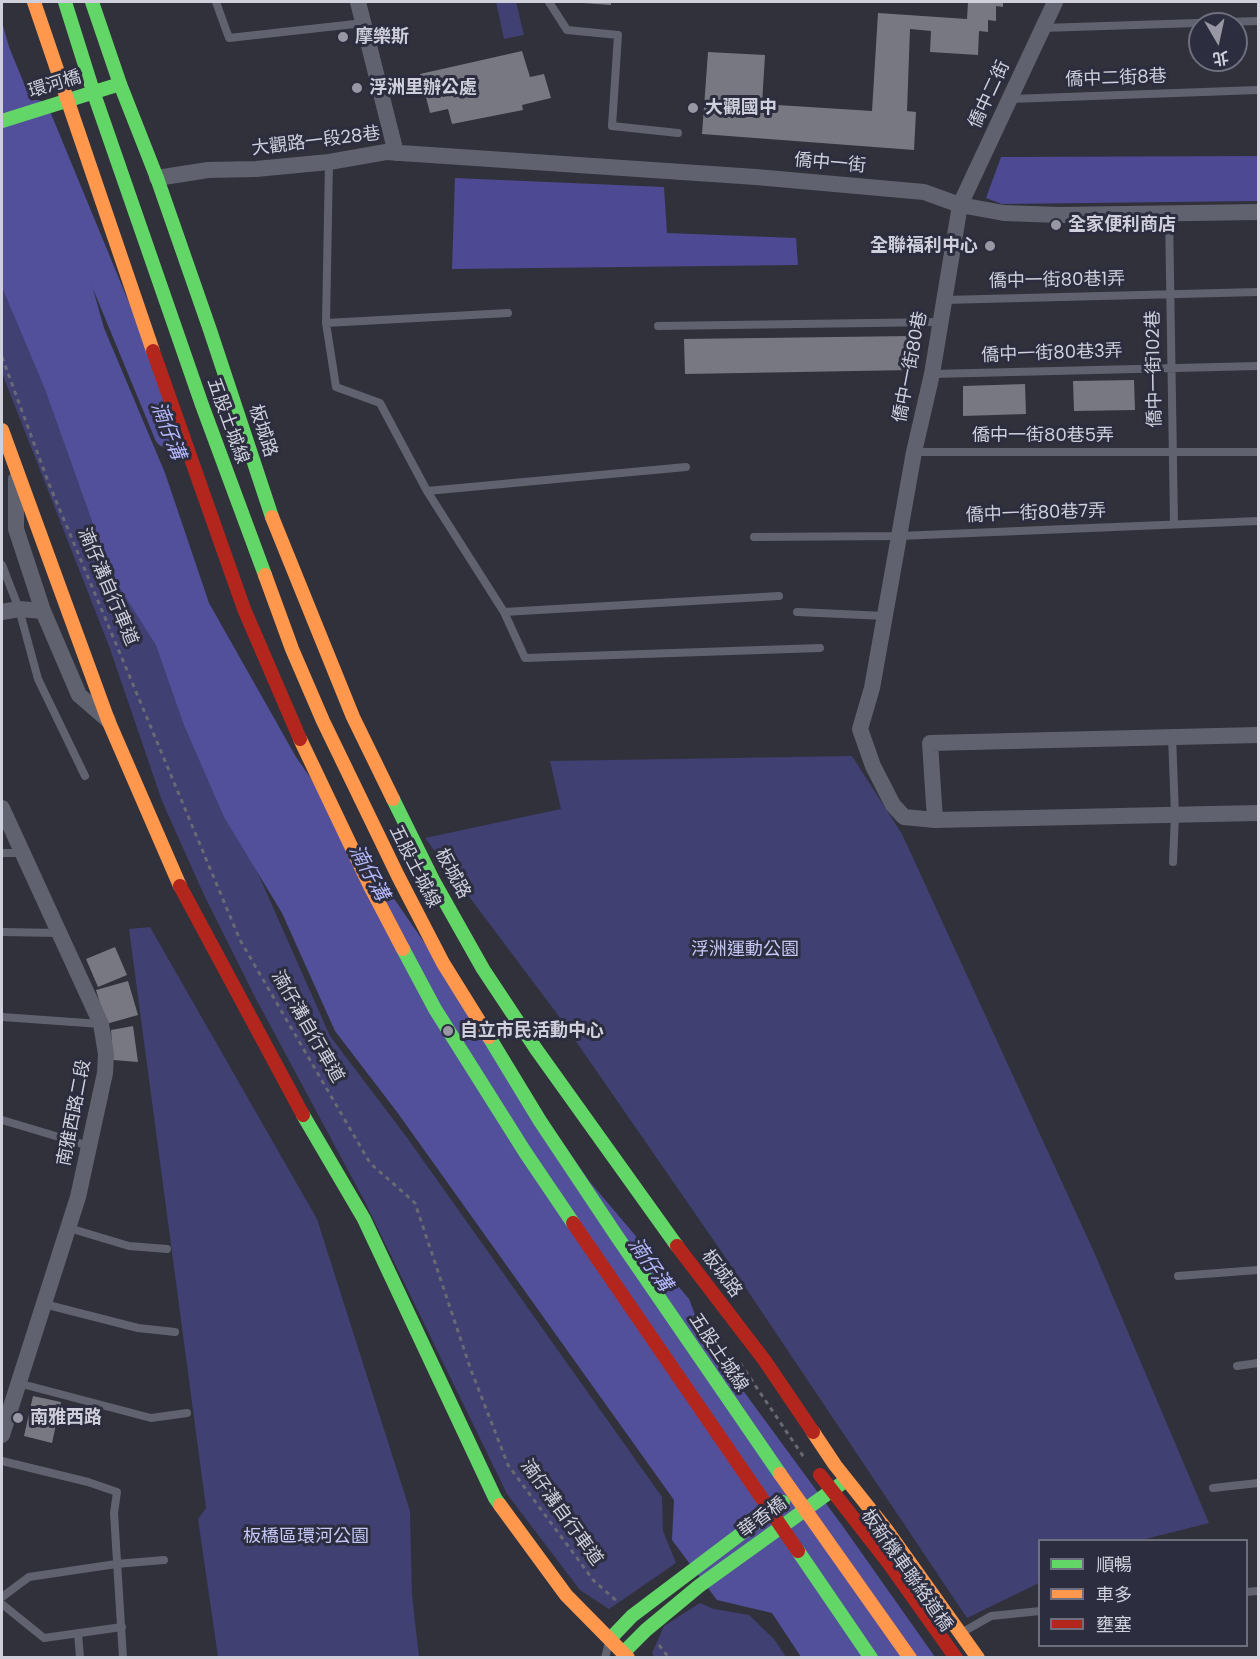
<!DOCTYPE html>
<meta charset="utf-8">
<style>
body{margin:0}
#map{position:relative;width:1260px;height:1659px;overflow:hidden;background:#30313b;font-family:Poppins,"Noto Sans TC",sans-serif}
canvas{display:block}
.frame{position:absolute;inset:0;border:3px solid #cfd0dc;pointer-events:none}
.legend{position:absolute;left:1038px;top:1539px;width:210px;height:108px;box-sizing:border-box;background:#2c2d3f;border:2px solid #6d6e7e;margin:0;padding:8px 10px;list-style:none;font-size:18px;color:#cfd0dc}
.legend li{display:flex;align-items:center;gap:12px;height:30px}
.legend b{width:30px;border:2px solid #6d6e7e}
.north{position:absolute;left:1188px;top:12px;width:60px;height:60px;box-sizing:border-box;background:#2c2d3f;border:2px solid #6d6e7e;border-radius:50%;rotate:171deg;font-size:16px;font-weight:700;line-height:24px;text-align:center;color:#cfd0dc}
.north::after{content:'';display:block;margin:auto;width:21px;height:27px;background:#9798a4;clip-path:polygon(50% 0,100% 100%,50% 72%,0 100%)}
</style>
<div id="map">
<canvas width="1260" height="1659"></canvas>
<div class="frame"></div>
<ul class="legend">
<li><b style="height:8px;background:#63d668"></b>順暢</li>
<li><b style="height:8px;background:#ff974d"></b>車多</li>
<li><b style="height:8px;background:#b3261e"></b>壅塞</li>
</ul>
<div class="north">北</div>
</div>
<script>
const g = document.querySelector('canvas').getContext('2d');
g.lineJoin = 'round';
function fillPath(path, color) {
  g.fillStyle = color;
  g.fill(path, 'evenodd');
}
function toPath(rows) {
  const path = new Path2D();
  for (const r of rows) {
    path.moveTo(r[0], r[1]);
    for (let i = 2; i < r.length; i += 2) path.lineTo(r[i], r[i + 1]);
  }
  return path;
}
function trace(path, color, width, dash) {
  g.strokeStyle = color;
  g.lineWidth = width;
  g.lineCap = dash ? 'butt' : 'round';
  g.setLineDash(dash || []);
  g.stroke(path);
}
function write(font, color, halo, rows, align = 'center') {
  g.font = font + ' Poppins,"Noto Sans TC",sans-serif';
  g.lineWidth = 6;
  g.setLineDash([]);
  g.textBaseline = 'middle';
  g.strokeStyle = halo;
  g.fillStyle = color;
  for (const [text, x, y, turn = 0] of rows) {
    g.save();
    g.translate(x, y);
    g.rotate((+turn || 0) * Math.PI / 180);
    g.textAlign = isNaN(turn) ? turn : align;
    if (halo) g.strokeText(text, 0, 0);
    g.fillText(text, 0, 0);
    g.restore();
  }
}
fillPath(toPath([
 [496,2,516,2,524,35,504,39],
 [2,264,213,772,330,1036,408,1139,662,1497,663,1531,676,1563,609,1609,580,1590,507,1494,365,1202,256,999,204,895,162,801,109,646,2,373],
 [852,756,902,834,1094,1252,1209,1523,1141,1540,1040,1540,1039,1583,967,1618,721,1251,555,1011,425,838,561,809,550,761],
 [150,927,317,1219,410,1511,412,1595,419,1657,218,1657,198,1519,206,1508,129,929],
 [700,1603,714,1609,749,1615,774,1639,786,1657,655,1658,652,1653,664,1626]
]), '#404072');
fillPath(toPath([
 [1258,156,1258,201,1002,204,986,198,1001,157],
 [455,178,664,187,667,233,796,238,798,265,452,269]
]), '#4d4992');
fillPath(toPath([
 [2,22,9,47,48,142,73,218,104,328,165,473,209,603,296,757,590,1182,689,1299,703,1336,844,1528,935,1657,801,1657,772,1613,717,1600,672,1540,674,1500,397,1112,335,1031,282,913,224,817,184,725,156,645,111,574,45,389,2,287]
]), '#53509b');
trace(toPath([
 [36,114,168,434]
]), '#53509b', 28);
fillPath(toPath([
 [583,2,611,2,611,5,583,3],
 [968,2,1003,2,1003,7,996,6,996,21,988,20,988,32,979,31,978,55,930,52,931,31,910,29,907,111,916,112,914,150,702,134,708,52,765,55,762,104,872,111,878,13,967,19],
 [522,51,530,77,544,74,551,98,522,105,523,110,452,124,448,109,430,113,420,74],
 [911,336,912,370,685,374,684,339],
 [1134,380,1135,410,1074,411,1073,381],
 [1025,384,1026,414,963,416,963,386],
 [115,947,127,975,98,987,86,959],
 [128,981,138,1015,106,1024,96,990],
 [133,1026,138,1062,113,1060,111,1030],
 [33,1396,61,1402,52,1443,24,1436]
]), '#777881');
trace(toPath([
 [2,357,49,484,240,940,370,1163,415,1203,471,1370,508,1465,594,1581,619,1603],
 [740,1363,805,1459],
 [659,1645,669,1658]
]), '#686973', 3, [4.5, 4.5]);
trace(toPath([
 [216,2,229,38,364,23],
 [549,2,567,30,618,35,612,126,678,133],
 [1043,28,1258,21],
 [1011,99,1258,90],
 [329,162,326,323,336,387,380,403,427,491,504,612,525,658,820,648],
 [1169,213,1174,524],
 [944,300,1258,292],
 [326,323,508,313],
 [658,326,940,322],
 [932,374,1258,366],
 [914,452,1258,452],
 [427,491,686,467],
 [754,537,899,536,1258,521],
 [2,565,19,609,38,679,85,776],
 [504,612,779,596],
 [797,612,885,616],
 [1172,736,1175,814,1173,862],
 [2,853,22,853],
 [2,932,60,933],
 [2,1017,101,1024],
 [2,1120,89,1146],
 [69,1228,129,1246,167,1249],
 [1178,1276,1258,1270],
 [44,1304,138,1328,175,1332],
 [1237,1366,1258,1363],
 [18,1383,151,1418,187,1413],
 [2,1461,88,1482,117,1492,114,1513,123,1658],
 [1213,1488,1258,1483],
 [1246,1592,1258,1591],
 [2,1597,29,1577,116,1564,164,1560],
 [2,1604,44,1638,122,1627],
 [78,1633,80,1658],
 [961,1633,991,1616,1040,1611],
 [605,1658,609,1642]
]), '#61626f', 8);
trace(toPath([
 [358,2,396,153],
 [1055,2,960,205,932,374,914,452,872,688,860,729,873,766,893,805,904,817,935,820,1258,813],
 [157,178,208,170,256,169,329,162,386,152,756,177,924,192,960,205,1004,213,1059,215,1258,212],
 [16,479,16,529,43,611,79,695,108,720],
 [2,612,19,609,43,611],
 [2,808,101,1024,106,1054,105,1073,78,1197,2,1435],
 [935,820,930,743,1258,735]
]), '#61626f', 16);
trace(toPath([
 [92,2,120,84,157,178,210,330,272,517],
 [393,799,434,882,483,969,536,1049,677,1246],
 [303,1115,364,1219,495,1498,500,1505],
 [610,1639,632,1616,783,1502],
 [624,1652,646,1630,699,1586,845,1481]
]), '#63d668', 14);
trace(toPath([
 [2,430,108,720,180,886],
 [272,517,353,717,393,799],
 [813,1432,835,1465,886,1529,978,1658],
 [500,1505,566,1595,628,1658]
]), '#ff974d', 14);
trace(toPath([
 [180,886,303,1115],
 [677,1246,765,1361,813,1432],
 [820,1475,890,1565,956,1658]
]), '#b3261e', 14);
trace(toPath([
 [65,2,93,91,202,405,265,575],
 [2,121,120,84],
 [403,949,435,1009,525,1152,573,1223],
 [489,1037,540,1121,616,1235,780,1474],
 [798,1551,871,1658]
]), '#63d668', 14);
trace(toPath([
 [34,2,153,351],
 [265,575,292,649,323,721,398,876,443,963,489,1037],
 [300,739,370,886,403,949],
 [780,1474,910,1658]
]), '#ff974d', 14);
trace(toPath([
 [153,351,244,609,300,739],
 [573,1223,798,1551]
]), '#b3261e', 14);
for (const [x, y, r, color] of [
 [343,37,6,"#9798a4"],
 [357,88,6,"#9798a4"],
 [693,108,6,"#9798a4"],
 [1056,225,6,"#9798a4"],
 [990,246,6,"#9798a4"],
 [448,1031,6,"#9798a4"],
 [18,1418,6,"#9798a4"]
]) {
  const dot = new Path2D();
  dot.arc(x, y, r, 0, 2 * Math.PI);
  g.fillStyle = color;
  g.fill(dot);
  trace(dot, '#2c2d3f', 2);
}
write('bold 18px', '#cfd0dc', '#2c2d3f', [
 ["摩樂斯",355,37],
 ["浮洲里辦公處",369,88],
 ["大觀國中",705,108],
 ["全家便利商店",1068,225],
 ["全聯福利中心",978,246,"right"],
 ["自立市民活動中心",460,1031],
 ["南雅西路",30,1418]
], 'left');
write('18px', '#cfd0dc', '#2c2d3f', [
 ["僑中二街8巷",1116,79,-2],
 ["環河橋",55,85,-17],
 ["僑中二街",990,95,-65],
 ["大觀路一段28巷",316,142,-7],
 ["僑中一街",830,164,5],
 ["僑中一街80巷1弄",1057,281,-1],
 ["僑中一街80巷3弄",1052,354,-2],
 ["僑中一街80巷",911,367,-79],
 ["僑中一街102巷",1155,369,-91],
 ["五股土城線",227,421,70],
 ["板城路",262,431,72],
 ["僑中一街80巷5弄",1043,436],
 ["僑中一街80巷7弄",1036,514,-2],
 ["湳仔溝自行車道",107,587,67],
 ["五股土城線",414,867,63],
 ["板城路",452,874,62],
 ["湳仔溝自行車道",307,1027,60],
 ["南雅西路二段",75,1113,-79],
 ["板城路",721,1274,53],
 ["五股土城線",718,1353,56],
 ["湳仔溝自行車道",561,1513,54],
 ["華香橋",763,1518,-36],
 ["板新機車聯絡道橋",906,1571,55]
]);
write('18px', '#c4c7f4', '#2c2d3f', [
 ["浮洲運動公園",745,950],
 ["板橋區環河公園",306,1537]
]);
write('italic 20px', '#b5b8fb', '#2c2d3f', [
 ["湳仔溝",167,431,68],
 ["湳仔溝",368,873,61],
 ["湳仔溝",649,1265,55]
]);
</script>
